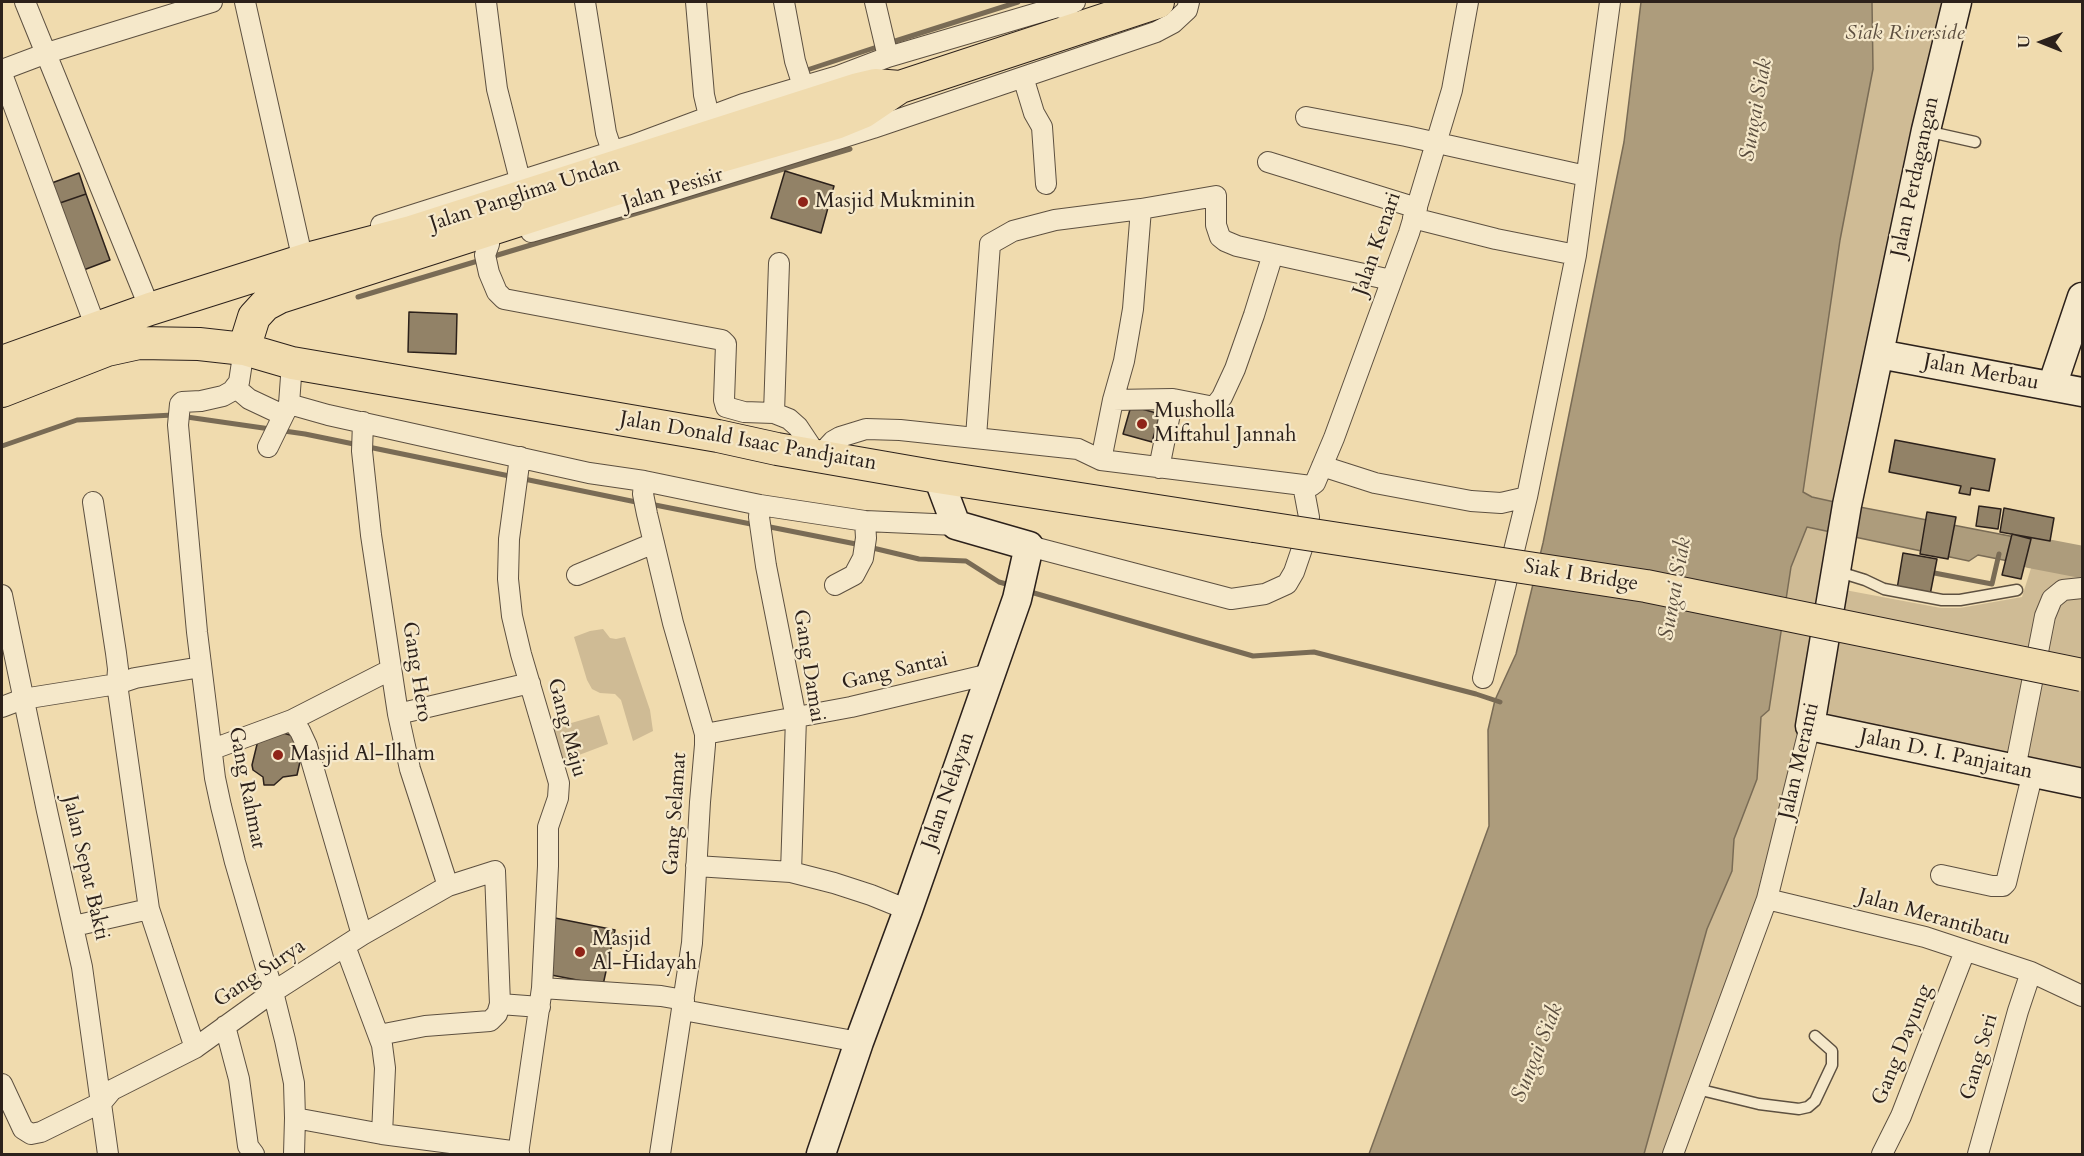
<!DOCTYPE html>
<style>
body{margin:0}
#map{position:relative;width:2084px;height:1156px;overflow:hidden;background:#f0dbae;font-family:Cardo,serif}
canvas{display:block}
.frame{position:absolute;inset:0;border:3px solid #2c211b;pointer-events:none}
.north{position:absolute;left:2012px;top:12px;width:60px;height:60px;-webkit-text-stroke:4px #f5e8ca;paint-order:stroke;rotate:271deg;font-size:16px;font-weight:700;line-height:24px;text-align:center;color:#2c211b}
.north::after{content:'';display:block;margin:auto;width:21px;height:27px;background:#2c211b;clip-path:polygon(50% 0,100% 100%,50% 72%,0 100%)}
</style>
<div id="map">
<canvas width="2084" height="1156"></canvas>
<div class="frame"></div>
<div class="north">U</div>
</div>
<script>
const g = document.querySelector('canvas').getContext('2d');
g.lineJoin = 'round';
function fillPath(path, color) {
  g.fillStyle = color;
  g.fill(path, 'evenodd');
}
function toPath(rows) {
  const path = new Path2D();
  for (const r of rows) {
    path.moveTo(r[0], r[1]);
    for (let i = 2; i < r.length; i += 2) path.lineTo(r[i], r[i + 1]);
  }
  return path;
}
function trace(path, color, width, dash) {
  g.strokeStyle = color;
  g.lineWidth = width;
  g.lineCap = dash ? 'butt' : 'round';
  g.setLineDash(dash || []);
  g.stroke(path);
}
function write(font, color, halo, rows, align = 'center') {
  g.font = font + ' Cardo,serif';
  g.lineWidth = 4.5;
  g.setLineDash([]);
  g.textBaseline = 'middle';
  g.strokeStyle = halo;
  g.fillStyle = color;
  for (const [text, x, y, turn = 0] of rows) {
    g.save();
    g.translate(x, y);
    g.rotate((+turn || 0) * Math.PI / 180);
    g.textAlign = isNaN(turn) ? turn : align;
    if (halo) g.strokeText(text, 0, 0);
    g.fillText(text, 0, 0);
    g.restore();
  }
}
fillPath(toPath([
 [1872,2,1947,2,1839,503,1812,497,1803,492,1840,240,1873,69],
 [1807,526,1835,532,1802,724,1761,896,1668,1154,1644,1154,1707,929,1732,871,1734,839,1757,779,1761,717,1769,710,1791,567],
 [2032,565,2082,576,2082,772,1823,718,1845,590,1941,608,1960,608,2022,597],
 [603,629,610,638,616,639,625,637,650,710,653,731,633,741,621,700,615,694,600,693,592,689,587,680,574,637,590,631],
 [599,715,608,744,558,763,547,730]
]), '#cfbb95');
const water = toPath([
 [1641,2,1872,2,1873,69,1840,240,1803,492,1812,497,1839,503,2072,548,2069,573,1978,555,1969,561,1807,527,1791,567,1769,710,1761,717,1757,779,1734,839,1732,871,1707,929,1644,1154,1369,1154,1489,826,1488,730,1495,700,1516,654,1543,543,1624,142,1641,2]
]);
fillPath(water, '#ad9c7c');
trace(water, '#796b55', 1.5);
trace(toPath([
 [889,43,1018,2],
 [807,70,880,46],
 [358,297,850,149],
 [2,446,77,420,173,415,305,434,641,503],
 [650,504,756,525],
 [765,526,856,544,919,559,966,561,999,582,1010,585],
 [1929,572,1992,584,1999,554],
 [1027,591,1253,656,1314,652,1476,694,1500,702]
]), '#796b55', 5);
trace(toPath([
 [2030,552,2082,562]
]), '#ad9c7c', 32);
const building = toPath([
 [785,171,834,186,821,233,771,218,785,171],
 [79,173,86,194,57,204,49,184,79,173],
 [86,194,110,260,81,271,57,204,86,194],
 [409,312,457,314,456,354,408,352,409,312],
 [1131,406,1160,414,1152,442,1123,434,1131,406],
 [1895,440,1995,459,1989,491,1971,488,1970,495,1959,493,1961,486,1889,472,1895,440],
 [1979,506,2001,509,1998,529,1976,526,1979,506],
 [2004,508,2054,518,2050,541,2000,532,2004,508],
 [1927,512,1956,517,1948,559,1920,554,1927,512],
 [2012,534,2031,539,2021,579,2002,575,2012,534],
 [1903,553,1937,559,1930,595,1897,589,1903,553],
 [270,729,300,738,304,744,297,775,283,777,274,785,264,785,263,777,253,770,252,765,260,732,270,729],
 [555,918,615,930,603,985,546,974,555,918]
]);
fillPath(building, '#928267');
trace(building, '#2c211b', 1.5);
const lane = toPath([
 [1926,131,1975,142],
 [1836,571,1865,580,1884,589,1942,600,1960,600,2017,590],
 [1697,1089,1759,1104,1799,1109,1808,1107,1815,1101,1832,1065,1832,1051,1815,1036]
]);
const street = toPath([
 [25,2,150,309],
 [245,2,303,261],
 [486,2,497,89,520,180],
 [585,2,606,133,612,151],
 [696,2,704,95,709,116],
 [784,2,795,61,803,86],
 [875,2,888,57],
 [2,70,47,53,212,2],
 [2,74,96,328],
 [1023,77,1034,113,1042,127,1046,184],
 [1306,117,1406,136,1586,176],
 [1268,162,1417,208],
 [1413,218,1496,239,1576,255],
 [381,225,633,145,743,104,838,76,888,57,1075,2],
 [531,232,650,198,873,128,1156,32,1173,23,1187,10,1189,2],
 [489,244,485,255,489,273,497,292,504,299,722,340,726,344,724,400,726,407,744,412,774,413,789,419,798,427,814,451,820,455,833,441,840,437,866,429,900,430,1078,449,1101,460,1311,486,1315,483,1334,438,1409,233,1452,90,1468,2],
 [244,349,239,382,232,391,223,396,201,401,182,402,180,404,178,425,197,632,215,778,221,806,235,862,273,992,285,1040,294,1083,295,1118,294,1154],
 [292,363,289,404,328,415,589,473,644,481,760,505,865,521,956,525],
 [235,387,249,399,283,415],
 [1113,400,1173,399,1214,407,1222,397,1235,369,1254,315,1273,254,1391,280],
 [774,413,779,263],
 [363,422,362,451,371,535,398,714,410,769,448,886],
 [976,437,990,244,1013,231,1055,220,1141,209,1216,196,1216,225,1220,237,1225,241,1237,246,1273,254],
 [268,447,289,404],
 [1101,460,1113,400,1124,361,1133,309,1141,209],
 [1322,466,1375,483,1471,501,1501,503,1527,497,1576,255,1610,2],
 [1159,468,1173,399],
 [644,481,643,494,647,514,673,623,705,734,705,745,700,802,692,943,660,1154],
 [93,502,116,653,118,669,117,684,149,909,195,1048],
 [760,505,759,517,766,566,796,718,791,872],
 [1029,546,1231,599,1265,594,1287,584,1294,572,1306,537,1309,517,1303,485],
 [577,575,654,543],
 [835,585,854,575,863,558,866,538,865,521],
 [2,595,47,811,82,967,108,1154],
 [1483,678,1527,497],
 [2,707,23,699,117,684,135,678,201,667],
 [398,714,530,683],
 [705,734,851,707,990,674],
 [213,749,292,720],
 [2015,769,2045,616,2052,599,2063,590,2082,588],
 [696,866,791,872,834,883,871,895,908,910],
 [1941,875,1992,886,2003,886,2006,883,2033,772],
 [1767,899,1925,937,2031,972,2082,996],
 [74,926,149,909],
 [362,935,307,746,300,731,292,720,390,670],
 [345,946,382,1045,385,1068,382,1134],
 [542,988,661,996,684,1000],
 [683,1010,859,1042],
 [225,1026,239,1079,248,1146,254,1154],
 [379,1035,425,1026,490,1021,497,1014,500,1004],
 [2,1084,23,1129,31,1134,41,1132,102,1102,112,1090,195,1048,273,992,362,935,448,886,495,871,500,1004,540,1007],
 [295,1118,382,1134,519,1152],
 [518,1154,542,988,548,866,548,827,558,798,559,783,521,654,512,616,508,579,509,539,520,457],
 [1673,1154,1767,899,1810,726],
 [1882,1154,1901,1116,1965,951],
 [1978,1154,2018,1011,2031,972]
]);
const secondary = toPath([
 [1957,2,1926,130,1847,505,1810,726,2082,783],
 [1065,5,1066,2],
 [1879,354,2082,392],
 [2052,386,2082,297],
 [821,1154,859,1042,908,910,1017,599,1029,546,956,525,938,477]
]);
const primary = toPath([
 [244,349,254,317,265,305,280,297,687,166,836,123,863,112,900,87],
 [2,362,150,309,311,258,411,232,858,89,875,85,900,87,1158,2],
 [2,391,107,350,139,343,199,344,244,349,292,363,718,436,777,449,938,477,1254,526]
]);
trace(lane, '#5d5040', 13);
trace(street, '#5d5040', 22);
trace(secondary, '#2c211b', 31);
trace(primary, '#2c211b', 34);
trace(lane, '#f5e8ca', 10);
trace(street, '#f5e8ca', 20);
trace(secondary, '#f5e8ca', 28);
trace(primary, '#f0dbae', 32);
const primaryBridge = toPath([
 [1254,526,1646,586,2082,675]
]);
trace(primaryBridge, '#2c211b', 34, []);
trace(primaryBridge, '#f0dbae', 32);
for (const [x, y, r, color] of [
 [803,202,6,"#8f2418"],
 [1142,424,6,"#8f2418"],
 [278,755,6,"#8f2418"],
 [580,952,6,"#8f2418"]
]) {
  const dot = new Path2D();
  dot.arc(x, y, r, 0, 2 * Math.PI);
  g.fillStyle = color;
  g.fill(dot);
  trace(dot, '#f5e8ca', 2);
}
write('italic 21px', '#5d4f40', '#f5e8ca', [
 ["Siak Riverside",1905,34]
]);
write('21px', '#2c211b', '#f5e8ca', [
 ["Jalan Perdagangan",1916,177,-78],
 ["Jalan Pesisir",673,190,-17],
 ["Jalan Panglima Undan",525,195,-18],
 ["Jalan Kenari",1378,244,-71],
 ["Jalan Merbau",1981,373,11],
 ["Jalan Donald Isaac Pandjaitan",748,442,10],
 ["Siak I Bridge",1581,576,9],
 ["Gang Damai",808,666,81],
 ["Gang Hero",416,672,81],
 ["Gang Santai",895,672,-13],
 ["Gang Maju",566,728,75],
 ["Jalan D. I. Panjaitan",1946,755,12],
 ["Jalan Meranti",1800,761,-77],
 ["Gang Rahmat",246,788,79],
 ["Jalan Nelayan",949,791,-71],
 ["Gang Selamat",676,814,-86],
 ["Jalan Sepat Bakti",85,868,77],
 ["Jalan Merantibatu",1934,918,16],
 ["Gang Surya",260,974,-34],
 ["Gang Dayung",1903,1045,-68],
 ["Gang Seri",1980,1057,-74]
]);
write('21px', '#2c211b', '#f5e8ca', [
 ["Masjid Mukminin",815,202],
 ["Musholla",1154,412],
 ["Miftahul Jannah",1154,436],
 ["Masjid Al-Ilham",290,755],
 ["Masjid",592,940],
 ["Al-Hidayah",592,964]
], 'left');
write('italic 22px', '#594c3d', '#f5e8ca', [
 ["Sungai Siak",1757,110,-80],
 ["Sungai Siak",1676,589,-80],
 ["Sungai Siak",1538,1053,-68]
]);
</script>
